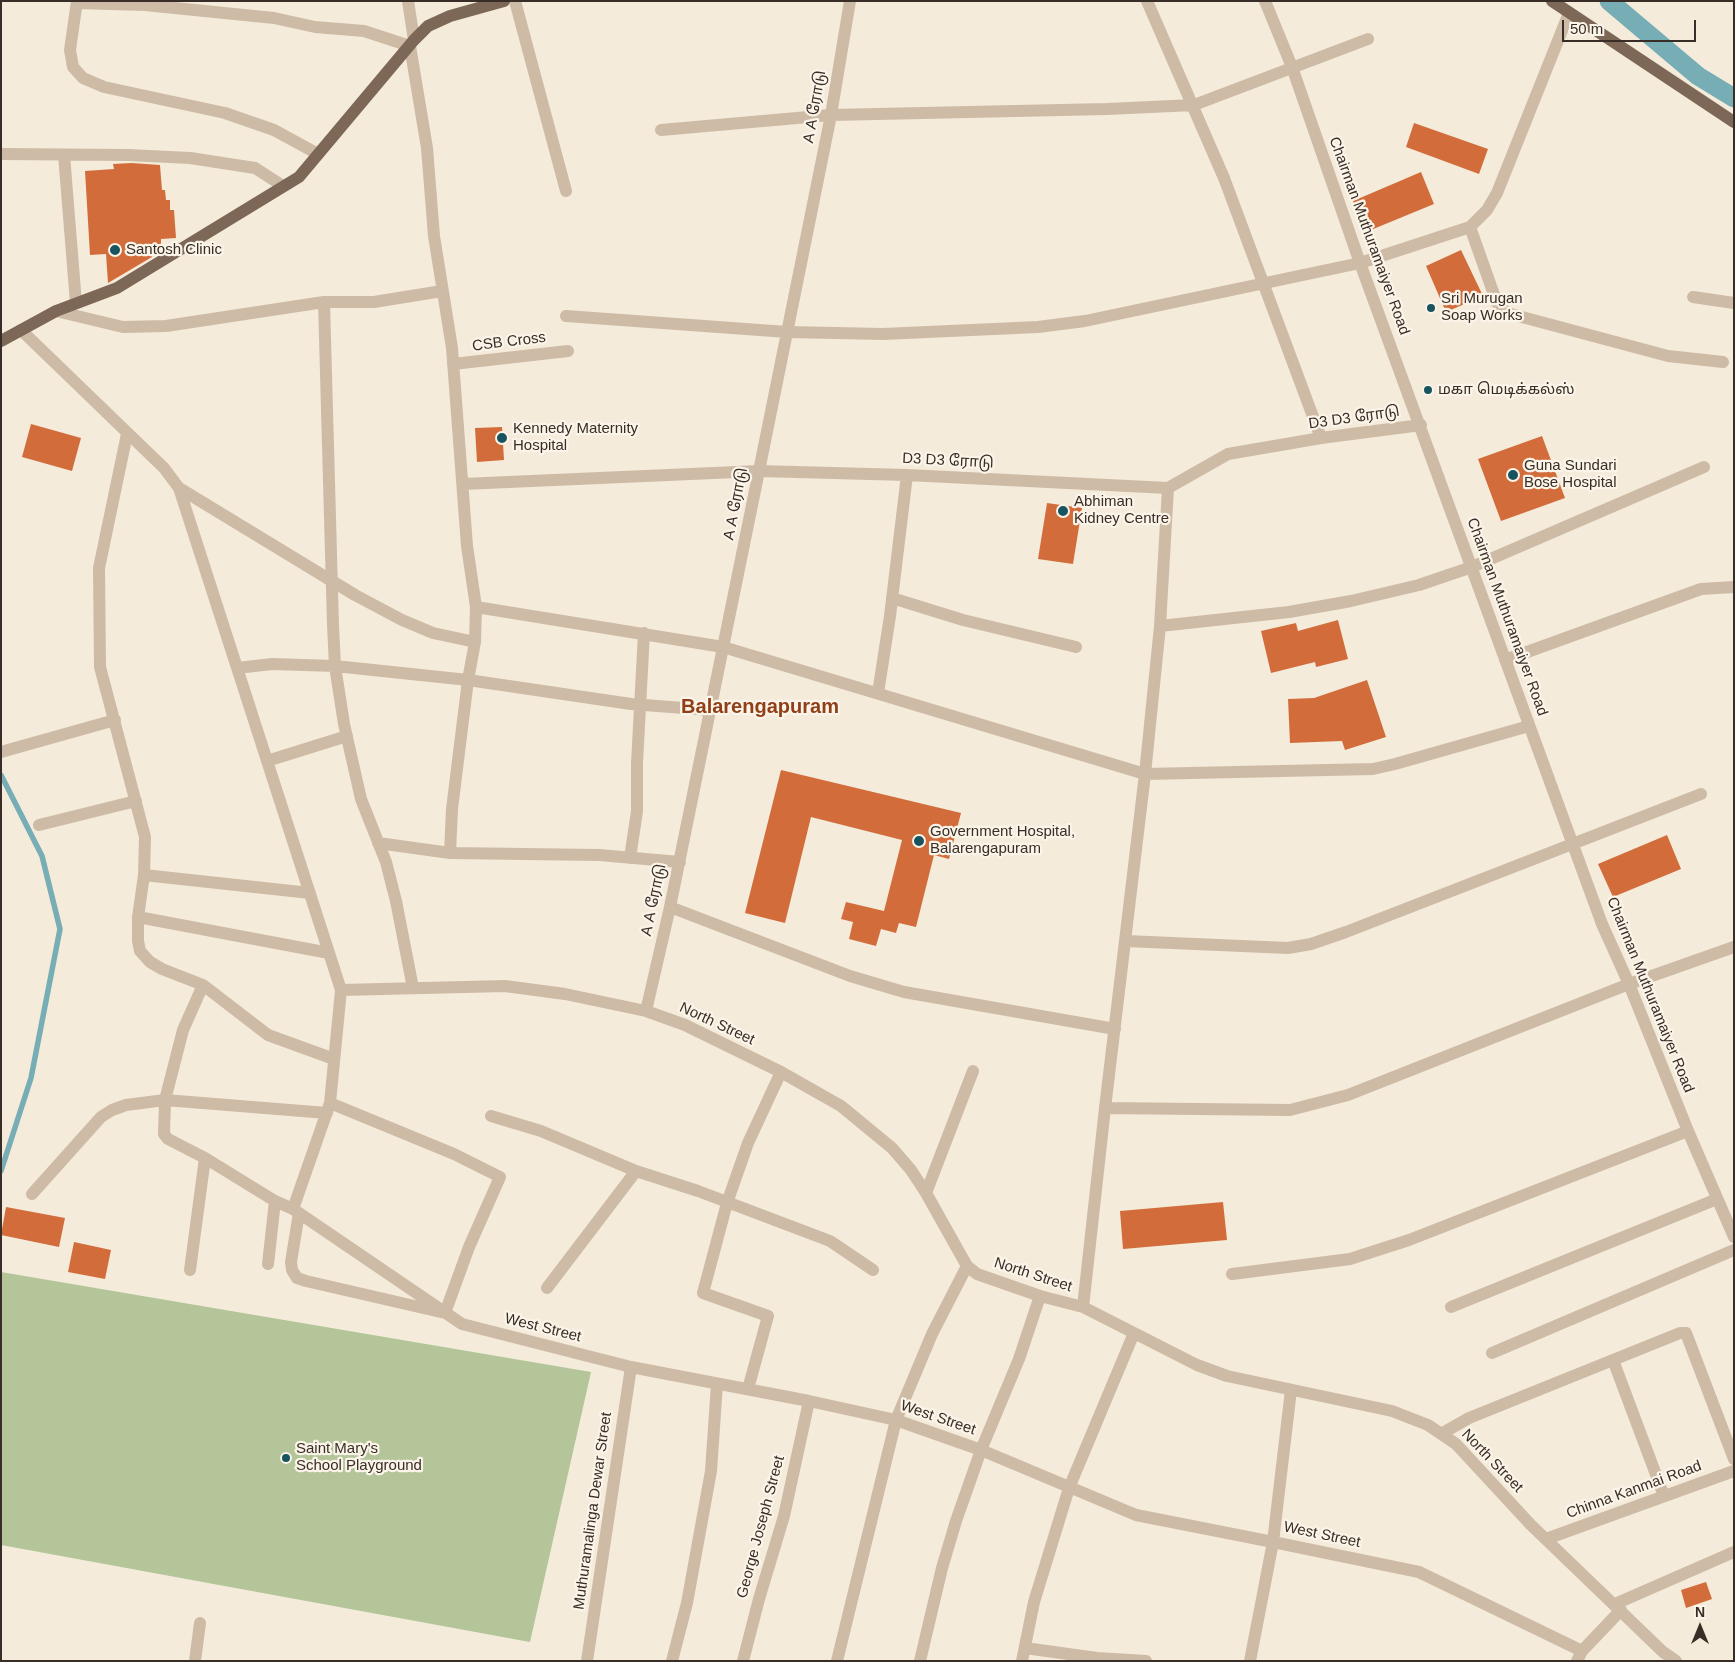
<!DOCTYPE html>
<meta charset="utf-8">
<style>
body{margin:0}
#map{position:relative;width:1735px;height:1662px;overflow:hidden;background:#f4ebdb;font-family:Helvetica,sans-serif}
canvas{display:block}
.frame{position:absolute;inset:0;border:2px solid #392e27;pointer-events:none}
.north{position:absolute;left:1675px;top:1602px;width:50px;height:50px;-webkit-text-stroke:4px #fbf4e8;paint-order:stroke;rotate:0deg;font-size:14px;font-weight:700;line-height:20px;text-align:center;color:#392e27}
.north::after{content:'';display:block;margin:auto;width:18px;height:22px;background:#392e27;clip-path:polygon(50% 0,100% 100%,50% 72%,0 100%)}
.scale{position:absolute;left:1562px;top:20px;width:134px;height:22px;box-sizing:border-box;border:2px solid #392e27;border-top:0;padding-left:6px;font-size:15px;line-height:18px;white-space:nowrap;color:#392e27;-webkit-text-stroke:4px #fbf4e8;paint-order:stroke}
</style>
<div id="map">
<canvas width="1735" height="1662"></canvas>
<div class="frame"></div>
<div class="north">N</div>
<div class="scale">50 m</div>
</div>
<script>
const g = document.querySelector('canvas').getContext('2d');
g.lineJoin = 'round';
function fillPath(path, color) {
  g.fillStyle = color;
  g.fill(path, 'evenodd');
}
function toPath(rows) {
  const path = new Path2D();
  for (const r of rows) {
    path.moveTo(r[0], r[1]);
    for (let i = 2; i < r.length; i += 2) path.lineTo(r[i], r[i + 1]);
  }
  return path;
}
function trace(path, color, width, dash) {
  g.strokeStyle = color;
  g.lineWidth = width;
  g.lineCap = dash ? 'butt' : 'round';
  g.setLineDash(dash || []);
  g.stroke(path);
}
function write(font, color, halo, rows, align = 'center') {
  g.font = font + ' Helvetica,"Noto Sans Tamil",sans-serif';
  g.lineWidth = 4.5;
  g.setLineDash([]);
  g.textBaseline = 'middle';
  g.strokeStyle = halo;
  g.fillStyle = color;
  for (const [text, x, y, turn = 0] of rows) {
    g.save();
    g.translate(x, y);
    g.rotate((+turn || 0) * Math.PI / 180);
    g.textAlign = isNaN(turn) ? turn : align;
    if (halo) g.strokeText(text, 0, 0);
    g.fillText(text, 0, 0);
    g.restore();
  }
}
fillPath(toPath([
 [1,1272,591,1372,530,1642,1,1545]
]), '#b3c599');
trace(toPath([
 [1,775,42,856,60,929,31,1078,1,1171]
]), '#77adb5', 5.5);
trace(toPath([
 [1609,1,1698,76,1734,98]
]), '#77adb5', 19);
fillPath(toPath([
 [1414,123,1488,149,1479,174,1406,147],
 [132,163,160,165,162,190,165,190,166,200,170,200,170,210,174,210,176,238,161,239,161,251,153,252,152,257,108,283,106,254,90,255,85,171,114,169,113,164],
 [1421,172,1434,204,1366,232,1353,201],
 [1461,250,1483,296,1446,312,1426,266],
 [31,424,81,438,72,471,22,457],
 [502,427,504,460,477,462,475,428],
 [1542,436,1565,498,1501,521,1478,459],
 [1047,503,1082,508,1073,564,1038,559],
 [1338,620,1348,659,1316,667,1315,662,1271,673,1261,631,1296,623,1298,631],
 [1367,680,1386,737,1345,750,1342,741,1290,743,1288,699,1314,698],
 [781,770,961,813,949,859,934,855,916,927,899,923,896,933,881,929,876,946,849,939,853,922,841,919,846,902,884,911,902,840,811,817,785,923,745,913],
 [1667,835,1681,869,1613,897,1598,864],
 [1223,1202,1227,1240,1123,1249,1120,1211],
 [6,1207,65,1218,59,1247,1,1235],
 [74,1242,111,1250,105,1279,68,1272],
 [1706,1582,1712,1599,1686,1608,1681,1590]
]), '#d26d3b');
trace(toPath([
 [77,1,70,50,73,67,83,78,104,87,225,113,274,130,318,154],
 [408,1,414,40],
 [515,1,566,191],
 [1147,1,1224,178,1321,438],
 [1265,1,1292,67,1360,263,1602,924,1629,984,1688,1131,1734,1237],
 [77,3,145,5,274,18,315,27,364,31,410,46,427,148,434,236,452,348,467,546,476,607,475,642,468,680,452,809,450,853],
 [661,130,831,115,1107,109,1194,105,1368,39],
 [1,154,128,155,190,158,255,168,283,186],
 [64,155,76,303],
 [1470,227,1497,303,1507,313,1668,356,1723,362],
 [1693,297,1734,303],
 [56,311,123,327,166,326,324,302],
 [566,316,787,332,883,334,1038,327,1085,321,1360,263,1470,227,1487,210,1497,193,1569,13],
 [21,330,164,468,179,488,341,990,330,1103,293,1209],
 [453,364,568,351],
 [127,434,99,568,100,667,145,837,144,875,138,917,138,941,140,951,150,962,162,969,203,985,268,1035,334,1059],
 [463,484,759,471,907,475,1168,488,1228,454,1321,438,1421,425],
 [179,488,355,595,402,620,433,633,475,642],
 [892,598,963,620,1076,647],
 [476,607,723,647,1145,774,1373,769,1395,764,1529,726],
 [1160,626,1289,612,1351,601,1419,585,1472,567,1704,467],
 [1505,660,1701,589,1734,587],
 [237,668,272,664,335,666,468,680,631,704,710,710],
 [878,693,890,616,907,475],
 [1,752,115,720],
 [267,761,347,736],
 [39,825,136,801],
 [378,843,450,853,599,855,680,862],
 [630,858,637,811,637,763,644,633],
 [144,875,310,893],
 [670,907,850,976,904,992,1115,1029],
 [138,917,329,953],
 [1126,941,1288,948,1311,944,1346,932,1701,794],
 [203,985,183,1030,165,1100,164,1134,168,1139,205,1158,275,1201,293,1209,462,1324,631,1367,809,1401,896,1420,981,1450,1136,1515,1273,1542,1419,1572,1582,1651],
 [413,988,396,901,386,862,361,799,344,724,335,666,333,625,324,302,374,302,442,291],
 [341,990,505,986,565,994,646,1011,685,1025,781,1072,841,1106,892,1148,911,1170,926,1193,967,1266,977,1274,1040,1296,1083,1307,1197,1365,1227,1376,1392,1411,1428,1425,1456,1444,1531,1525,1663,1652,1676,1661],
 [646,1011,670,907,759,471,831,115,850,1],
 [1105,1108,1290,1110,1348,1095,1629,984,1734,947],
 [491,1116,541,1131,636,1171,698,1191,830,1241,873,1270],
 [926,1193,973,1071],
 [32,1194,101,1117,112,1110,126,1105,165,1100,327,1113],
 [299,1213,291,1262,292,1270,297,1278,306,1281,445,1313,469,1247,500,1177,454,1154,330,1103],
 [268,1264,275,1201],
 [190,1270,205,1158],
 [1232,1274,1350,1259,1409,1240,1688,1131],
 [547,1288,636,1171],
 [1083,1307,1105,1108,1145,774,1160,626,1168,488],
 [1451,1307,1717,1199],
 [1492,1353,1734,1250],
 [1613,1360,1664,1496],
 [748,1389,768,1316,703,1293,727,1203,748,1143,781,1072],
 [1441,1434,1469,1418,1680,1333,1686,1333,1734,1459],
 [1546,1539,1734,1471],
 [1615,1604,1734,1552],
 [1025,1648,1097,1658,1146,1661],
 [195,1661,200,1623],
 [587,1661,631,1367],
 [672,1661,687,1603,711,1471,717,1384],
 [743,1661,759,1599,784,1516,809,1401],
 [837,1661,896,1420,932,1334,967,1266],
 [920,1661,942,1568,956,1521,981,1450,1019,1359,1040,1296],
 [1022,1661,1034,1602,1069,1488,1134,1333],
 [1250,1661,1273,1542,1291,1390],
 [1577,1661,1582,1651,1621,1610]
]), '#cebba5', 12);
trace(toPath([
 [1552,1,1734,122],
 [1,341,56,311,117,288,299,177,414,40,428,26,450,16,504,1]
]), '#7d6757', 12);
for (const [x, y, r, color] of [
 [115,250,6,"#18545f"],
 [1431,308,5,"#18545f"],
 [1428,390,5,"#18545f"],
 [502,438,6,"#18545f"],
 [1513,475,6,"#18545f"],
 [1063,511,6,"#18545f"],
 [919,841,6,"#18545f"],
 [286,1458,5,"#18545f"]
]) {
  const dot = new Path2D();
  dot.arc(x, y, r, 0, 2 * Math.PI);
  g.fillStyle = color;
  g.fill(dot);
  trace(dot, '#fbf4e8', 2);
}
write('15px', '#392e27', '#fbf4e8', [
 ["A A ரோடு",815,107,-80],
 ["Chairman Muthuramaiyer Road",1369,236,70],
 ["CSB Cross",509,342,-7],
 ["D3 D3 ரோடு",1354,418,-8],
 ["D3 D3 ரோடு",948,461,3],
 ["A A ரோடு",736,504,-79],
 ["Chairman Muthuramaiyer Road",1507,617,70],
 ["A A ரோடு",654,900,-78],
 ["Chairman Muthuramaiyer Road",1650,995,68],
 ["North Street",717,1024,25],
 ["North Street",1033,1275,18],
 ["West Street",543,1328,14],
 ["West Street",938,1418,19],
 ["North Street",1492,1461,46],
 ["Chinna Kanmai Road",1634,1490,-20],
 ["Muthuramalinga Dewar Street",593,1511,-82],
 ["George Joseph Street",761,1527,-75],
 ["West Street",1322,1535,12]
]);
write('15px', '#392e27', '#fbf4e8', [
 ["Santosh Clinic",126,250],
 ["Sri Murugan",1441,299],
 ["Soap Works",1441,316],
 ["மகா மெடிக்கல்ஸ்",1438,390],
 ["Kennedy Maternity",513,429],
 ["Hospital",513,446],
 ["Guna Sundari",1524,466],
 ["Bose Hospital",1524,483],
 ["Abhiman",1074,502],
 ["Kidney Centre",1074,519],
 ["Government Hospital,",930,832],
 ["Balarengapuram",930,849],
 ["Saint Mary's",296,1449],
 ["School Playground",296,1466]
], 'left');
write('bold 20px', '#913f18', '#fbf4e8', [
 ["Balarengapuram",760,707]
]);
</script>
